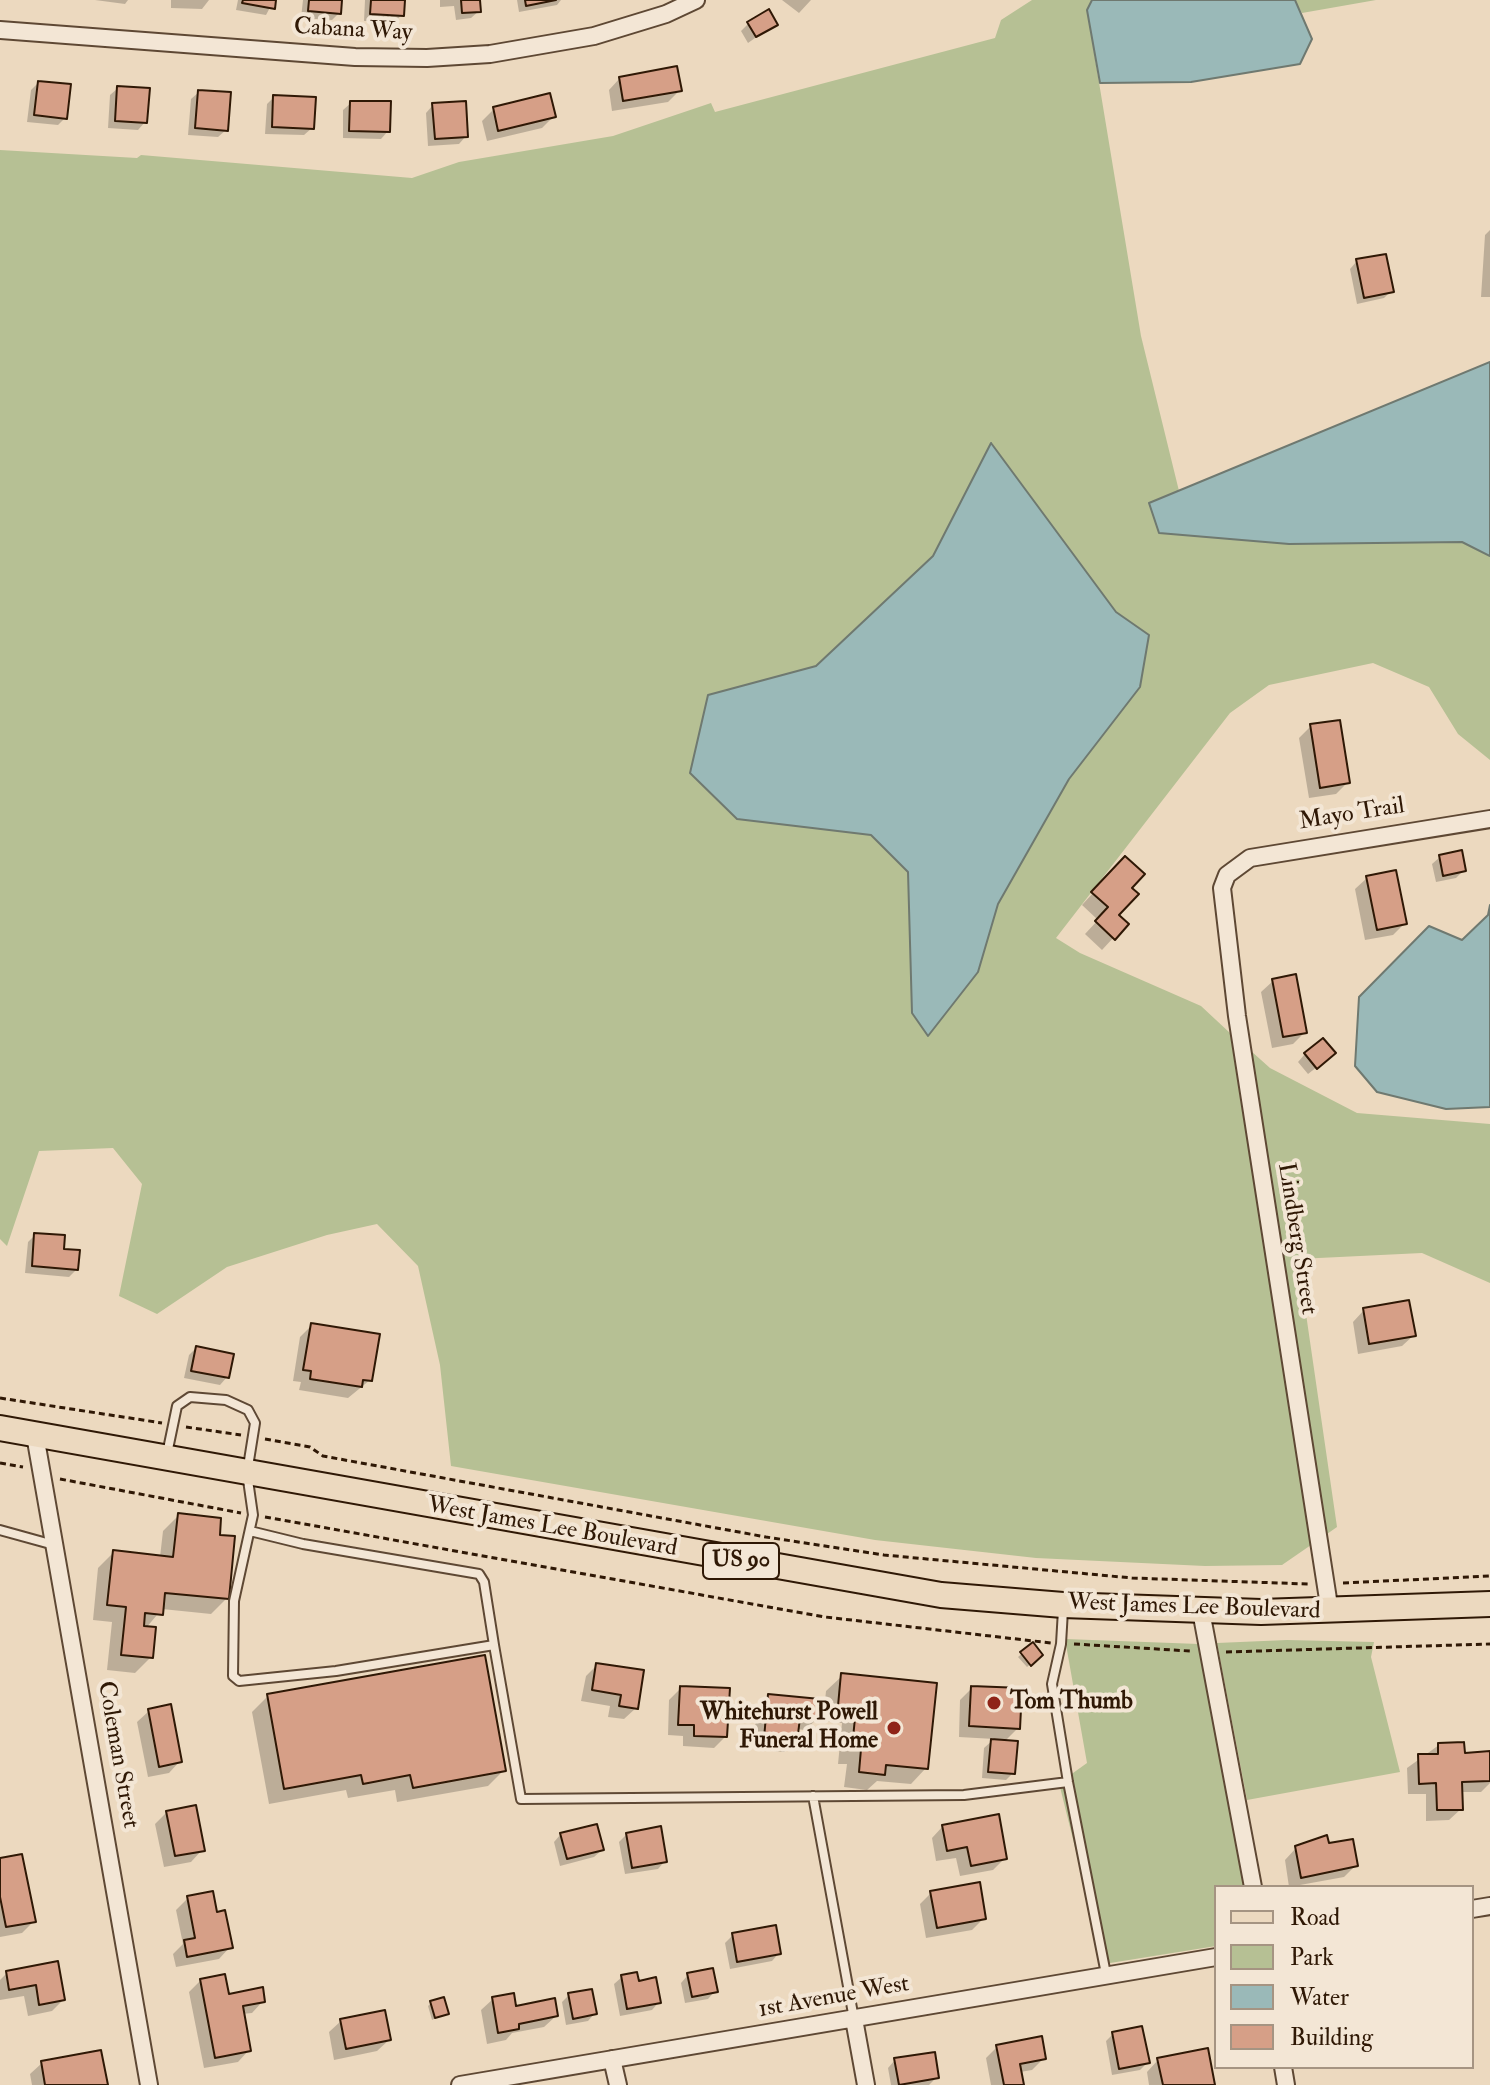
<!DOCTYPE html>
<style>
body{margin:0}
#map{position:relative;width:1490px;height:2085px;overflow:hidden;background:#ecd9bf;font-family:"IM FELL Double Pica",serif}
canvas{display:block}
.legend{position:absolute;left:1214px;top:1885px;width:260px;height:184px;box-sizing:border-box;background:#f3e6d5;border:2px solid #a59482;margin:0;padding:10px 14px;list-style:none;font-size:24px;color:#2f1805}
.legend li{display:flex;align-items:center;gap:16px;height:40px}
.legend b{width:40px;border:2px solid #a59482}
</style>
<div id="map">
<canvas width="1490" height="2085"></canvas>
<ul class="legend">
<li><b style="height:10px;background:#ecd9bf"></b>Road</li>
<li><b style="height:22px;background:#b6c094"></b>Park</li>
<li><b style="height:22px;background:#9ab9b8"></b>Water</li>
<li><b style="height:22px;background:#d69f87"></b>Building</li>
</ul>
</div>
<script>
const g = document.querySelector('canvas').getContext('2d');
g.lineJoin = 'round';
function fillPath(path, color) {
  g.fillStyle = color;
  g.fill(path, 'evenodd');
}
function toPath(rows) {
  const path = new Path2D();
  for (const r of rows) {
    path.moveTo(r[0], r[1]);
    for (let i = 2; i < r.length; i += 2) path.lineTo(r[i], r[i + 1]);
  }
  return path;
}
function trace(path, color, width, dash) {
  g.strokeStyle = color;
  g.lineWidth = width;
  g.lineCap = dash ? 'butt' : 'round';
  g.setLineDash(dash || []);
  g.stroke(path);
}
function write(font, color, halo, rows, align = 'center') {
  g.font = font + ' "IM FELL Double Pica",serif';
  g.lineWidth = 8;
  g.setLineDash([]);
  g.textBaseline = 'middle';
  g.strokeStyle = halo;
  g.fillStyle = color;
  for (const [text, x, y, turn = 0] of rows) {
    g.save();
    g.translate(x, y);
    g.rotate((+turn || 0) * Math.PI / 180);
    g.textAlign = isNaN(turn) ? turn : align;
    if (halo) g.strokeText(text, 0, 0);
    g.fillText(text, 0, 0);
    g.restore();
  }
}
fillPath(toPath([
 [1032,0,1092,0,1087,10,1141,336,1179,491,1149,504,1289,544,1462,542,1490,556,1490,760,1458,734,1429,687,1373,663,1269,685,1230,713,1056,938,1080,953,1201,1006,1230,1033,1311,1545,1282,1565,1205,1566,1036,1558,875,1540,451,1466,440,1365,418,1266,377,1224,327,1235,227,1267,157,1314,119,1296,142,1184,113,1148,39,1151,7,1246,0,1239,0,150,137,158,141,155,412,178,459,162,613,136,711,103,715,112,995,38,1001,20],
 [991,443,1116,612,1149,636,1140,687,1069,779,998,904,978,972,912,1013,908,872,871,835,805,826,708,695,816,667,933,556],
 [1295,0,1376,0,1302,13],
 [1251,1051,1270,1068,1357,1113,1490,1124,1490,1283,1422,1253,1298,1259,1337,1527,1327,1534],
 [1065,1639,1199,1644,1244,1887,1216,1887,1216,1946,1104,1964,1059,1783,1087,1763],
 [1287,1640,1374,1642,1371,1657,1400,1772,1247,1800,1217,1643]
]), '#b6c094');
const water = toPath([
 [1092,0,1295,0,1312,39,1300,64,1191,82,1100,83,1087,10,1092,0],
 [1490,362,1490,556,1462,542,1289,544,1159,533,1149,503,1490,362],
 [991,443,1116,612,1149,635,1140,687,1069,779,998,904,978,972,928,1036,912,1013,908,872,871,835,737,819,690,773,708,695,816,666,933,556,991,443],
 [1490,905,1490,1107,1446,1109,1377,1092,1355,1066,1359,997,1429,926,1462,940,1488,915,1490,905]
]);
fillPath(water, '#9ab9b8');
trace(water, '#6f7970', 2);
fillPath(toPath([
 [95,0,128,0,125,4],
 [171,0,209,0,202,9,171,8],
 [238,0,274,0,266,15,236,10],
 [303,0,340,0,339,13,332,20,301,18],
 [365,0,403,0,402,15,394,22,364,21],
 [440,0,478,0,479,11,471,18,456,20,454,6,440,7],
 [517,0,561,0,557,5,519,12],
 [782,0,811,0,799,13],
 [748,24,775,24,748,43,741,31],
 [620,78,680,90,668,102,612,111,609,90],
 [38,83,65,118,58,125,27,122,31,90],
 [118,88,145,122,138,130,108,128,110,95],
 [199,92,226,130,218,137,188,135,191,99],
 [274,97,312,128,304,135,265,134,267,104],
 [351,103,388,131,381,139,343,138,343,110],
 [433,105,466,136,459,144,428,146,426,113],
 [494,109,554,116,542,128,487,141,482,121],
 [1490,230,1490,297,1481,297,1485,235],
 [1357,261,1391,291,1384,298,1357,304,1350,269],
 [1311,726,1348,782,1336,794,1309,798,1299,738],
 [1440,857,1464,870,1456,878,1436,882,1432,864],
 [1114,870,1129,888,1116,915,1126,924,1102,950,1085,934,1098,920,1082,905],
 [1367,878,1405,923,1393,935,1365,940,1355,889],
 [1273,981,1305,1032,1293,1044,1272,1048,1261,992],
 [1305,1054,1326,1060,1308,1074,1298,1062],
 [35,1235,62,1250,76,1270,69,1277,25,1273,28,1242],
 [1364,1310,1414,1335,1402,1346,1358,1354,1353,1322],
 [312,1325,370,1380,348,1398,299,1390,301,1382,293,1381,300,1337],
 [196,1348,227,1377,220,1385,184,1378,189,1355],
 [179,1515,217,1536,227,1598,211,1614,162,1609,146,1628,151,1657,135,1673,107,1670,112,1622,93,1620,98,1568,114,1552,160,1557,163,1531],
 [1032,1645,1041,1655,1027,1667,1018,1657],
 [597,1665,636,1708,624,1719,608,1717,610,1706,581,1701,586,1676],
 [842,1676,926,1768,911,1784,877,1781,867,1790,844,1787,847,1764,838,1764,842,1723,823,1721,826,1691],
 [681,1688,726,1736,714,1748,683,1746,683,1736,668,1735,669,1700],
 [972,1688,1018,1728,1004,1742,1013,1773,1006,1780,982,1778,984,1748,994,1739,959,1737,960,1700],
 [268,1696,504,1770,488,1786,397,1802,395,1790,348,1798,346,1790,269,1804,252,1712],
 [769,1697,817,1719,805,1730,797,1729,796,1741,784,1752,753,1749,757,1708],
 [149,1711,180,1761,169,1773,148,1777,137,1722],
 [1439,1745,1463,1755,1490,1753,1490,1783,1481,1792,1460,1792,1461,1809,1449,1820,1426,1821,1426,1794,1408,1794,1407,1768],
 [167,1812,202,1850,191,1862,164,1867,155,1824],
 [943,1826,1005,1858,993,1870,960,1876,956,1858,936,1861,932,1838],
 [561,1834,602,1850,594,1857,560,1866,554,1842],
 [627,1834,665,1861,658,1869,625,1874,619,1842],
 [1327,1845,1356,1865,1344,1877,1289,1887,1285,1860,1296,1848],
 [0,1860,34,1921,22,1933,0,1937],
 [931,1893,984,1918,972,1930,926,1938,920,1904],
 [188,1898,216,1914,230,1947,219,1959,176,1967,173,1954,183,1944,176,1910],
 [733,1935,779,1953,772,1961,730,1969,725,1943],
 [56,1963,63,2000,52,2011,28,2016,24,1996,0,2000,0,1980,7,1973],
 [688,1975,715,1991,708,1999,685,2003,681,1983],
 [622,1977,637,1983,659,2002,652,2010,620,2016,614,1984],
 [201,1980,227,1996,263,2001,252,2013,242,2014,249,2050,238,2062,204,2068,189,1992],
 [569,1995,595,2013,588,2021,566,2025,562,2002],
 [493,1999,514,2008,556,2016,544,2027,512,2033,506,2040,487,2044,481,2010],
 [431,2003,447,2013,432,2020,428,2006],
 [341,2021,389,2040,377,2051,334,2060,329,2032],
 [1113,2034,1147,2063,1140,2070,1112,2075,1106,2041],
 [997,2047,1044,2058,1032,2070,1020,2072,1022,2085,991,2085,986,2058],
 [895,2060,937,2077,929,2085,891,2085,888,2068],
 [1158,2060,1213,2085,1149,2085,1147,2072],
 [42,2063,106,2085,32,2085,30,2074]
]), '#0003');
const building = toPath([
 [243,0,276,0,275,9,242,3,243,0],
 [309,0,342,0,341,14,308,11,309,0],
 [371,0,405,0,404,16,370,14,371,0],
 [461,0,480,0,481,12,462,13,461,0],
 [525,0,556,0,526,6,525,0],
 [769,9,778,25,756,37,747,22,769,9],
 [677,66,682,91,623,101,619,77,677,66],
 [38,81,71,84,67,119,34,115,38,81],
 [117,86,150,88,147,123,115,121,117,86],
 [198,90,231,92,228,131,195,128,198,90],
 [550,93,556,117,498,131,493,107,550,93],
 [273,95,316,97,314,129,272,127,273,95],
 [350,101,391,101,390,132,349,131,350,101],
 [466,101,468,137,435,139,432,103,466,101],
 [1386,254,1394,292,1364,298,1356,259,1386,254],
 [1340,720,1350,783,1320,788,1310,724,1340,720],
 [1462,850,1466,871,1443,876,1439,855,1462,850],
 [1125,856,1145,874,1132,888,1139,894,1119,915,1129,924,1115,940,1095,921,1108,907,1091,892,1125,856],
 [1396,870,1407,924,1377,930,1366,876,1396,870],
 [1296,974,1307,1033,1283,1037,1272,979,1296,974],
 [1323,1038,1336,1053,1317,1069,1304,1053,1323,1038],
 [34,1233,65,1235,64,1249,80,1250,78,1270,32,1266,34,1233],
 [1409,1300,1416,1336,1369,1344,1363,1308,1409,1300],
 [311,1323,380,1334,372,1381,363,1380,362,1387,310,1379,311,1371,303,1370,311,1323],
 [196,1346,234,1354,229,1378,191,1371,196,1346],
 [178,1513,221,1518,220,1535,235,1536,229,1599,165,1593,163,1615,145,1613,144,1626,156,1627,153,1658,121,1655,126,1607,107,1605,113,1550,173,1557,178,1513],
 [1033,1642,1043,1655,1031,1666,1020,1652,1033,1642],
 [485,1655,506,1771,413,1788,410,1775,363,1784,361,1775,284,1789,267,1694,485,1655],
 [596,1663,644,1670,638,1709,619,1706,621,1695,592,1690,596,1663],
 [841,1673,937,1683,928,1769,886,1765,885,1775,859,1772,861,1749,852,1748,856,1708,838,1706,841,1673],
 [680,1686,730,1688,727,1737,694,1736,694,1725,678,1725,680,1686],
 [971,1686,1022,1688,1020,1729,969,1726,971,1686],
 [768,1694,820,1699,818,1720,800,1718,797,1742,764,1738,768,1694],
 [171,1704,182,1762,159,1767,148,1709,171,1704],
 [991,1739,1018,1741,1015,1774,988,1772,991,1739],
 [1464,1742,1465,1753,1490,1751,1490,1781,1462,1782,1463,1810,1437,1810,1436,1783,1419,1784,1418,1754,1438,1754,1438,1743,1464,1742],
 [196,1805,205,1851,175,1856,166,1811,196,1805],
 [999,1814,1007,1859,971,1866,967,1847,947,1851,942,1825,999,1814],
 [597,1824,604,1850,567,1859,560,1833,597,1824],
 [661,1826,667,1862,632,1868,626,1833,661,1826],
 [1327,1835,1329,1843,1353,1839,1358,1866,1301,1878,1295,1846,1327,1835],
 [22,1854,36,1922,6,1927,0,1897,0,1858,22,1854],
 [980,1882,986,1919,937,1928,930,1891,980,1882],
 [213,1891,217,1912,225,1910,233,1948,187,1957,184,1940,195,1938,187,1896,213,1891],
 [776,1925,781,1954,737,1962,732,1933,776,1925],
 [58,1961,65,2000,39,2005,36,1985,9,1990,6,1971,58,1961],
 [713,1968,718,1992,692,1997,687,1973,713,1968],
 [637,1972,639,1981,656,1977,661,2003,627,2009,621,1975,637,1972],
 [225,1974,229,1994,263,1987,265,2002,243,2006,251,2051,215,2058,200,1979,225,1974],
 [592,1989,597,2014,573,2019,568,1993,592,1989],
 [514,1993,516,2006,555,1998,558,2016,519,2024,519,2029,498,2033,492,1997,514,1993],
 [444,1997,449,2014,435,2018,430,2001,444,1997],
 [385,2010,391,2040,346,2049,340,2019,385,2010],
 [1142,2026,1150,2063,1119,2069,1112,2032,1142,2026],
 [1042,2036,1046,2059,1020,2064,1024,2085,1004,2085,996,2045,1042,2036],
 [1208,2048,1215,2085,1163,2085,1157,2058,1208,2048],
 [101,2050,108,2085,45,2085,41,2061,101,2050],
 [935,2052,939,2078,899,2085,894,2058,935,2052]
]);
fillPath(building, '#d69f87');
trace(building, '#2f1805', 2);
const lane = toPath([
 [167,1454,177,1406,190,1397,226,1400,248,1410,255,1423,247,1473,253,1515,234,1601,233,1676,239,1681,336,1671,494,1645,521,1799,964,1795,1068,1782],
 [0,1530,54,1545],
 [250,1531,303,1544,479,1574,484,1582,494,1645],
 [1063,1610,1061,1644,1052,1684,1068,1782,1106,1974],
 [813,1796,854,2019]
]);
const street = toPath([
 [0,30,355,57,427,58,490,54,594,36,666,14,696,0],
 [35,1435,149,2085],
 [1201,1611,1253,1887],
 [1330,1612,1237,1016,1222,888,1227,875,1250,858,1490,819],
 [1472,1909,1490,1906],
 [854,2019,866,2085],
 [612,2059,618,2085],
 [1283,2067,1286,2085],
 [460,2085,1216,1957]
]);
const primary = toPath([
 [0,1428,941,1595,1063,1605,1261,1612,1490,1604]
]);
trace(lane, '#5e4834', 12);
trace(street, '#5e4834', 20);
trace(primary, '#2f1805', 28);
trace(toPath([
 [0,1398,162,1423],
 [186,1427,241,1435],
 [265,1439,310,1447,323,1456,766,1537,884,1555,1132,1578,1308,1584],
 [0,1463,23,1467],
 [60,1479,241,1513],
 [265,1517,825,1617,1051,1643],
 [1343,1583,1490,1576],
 [1074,1644,1190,1651],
 [1226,1652,1490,1644]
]), '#2f1805', 3, [6, 4]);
trace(lane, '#f3e6d5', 8);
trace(street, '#f3e6d5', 16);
trace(primary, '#ecd9bf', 24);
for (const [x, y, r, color] of [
 [994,1703,8,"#8f2418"],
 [894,1728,8,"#8f2418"]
]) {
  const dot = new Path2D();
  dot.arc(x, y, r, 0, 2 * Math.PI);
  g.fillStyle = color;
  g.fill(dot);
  trace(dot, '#f3e6d5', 3);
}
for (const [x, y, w] of [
 [741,1561,76]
]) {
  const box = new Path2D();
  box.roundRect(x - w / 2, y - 18, w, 36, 6);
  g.fillStyle = '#f3e6d5';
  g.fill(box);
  trace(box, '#2f1805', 2);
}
write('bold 22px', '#2f1805', null, [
 ["US 90",741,1561]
]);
write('24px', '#2f1805', '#f3e6d5', [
 ["Cabana Way",353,31,3],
 ["Mayo Trail",1352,815,-9],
 ["Lindberg Street",1296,1239,81],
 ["West James Lee Boulevard",552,1528,10],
 ["West James Lee Boulevard",1194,1608,2],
 ["Coleman Street",117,1755,80],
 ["1st Avenue West",834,1998,-10]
]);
write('bold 24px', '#2f1805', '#f3e6d5', [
 ["Tom Thumb",1010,1703],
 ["Whitehurst Powell",878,1714,"right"],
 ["Funeral Home",878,1742,"right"]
], 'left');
</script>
